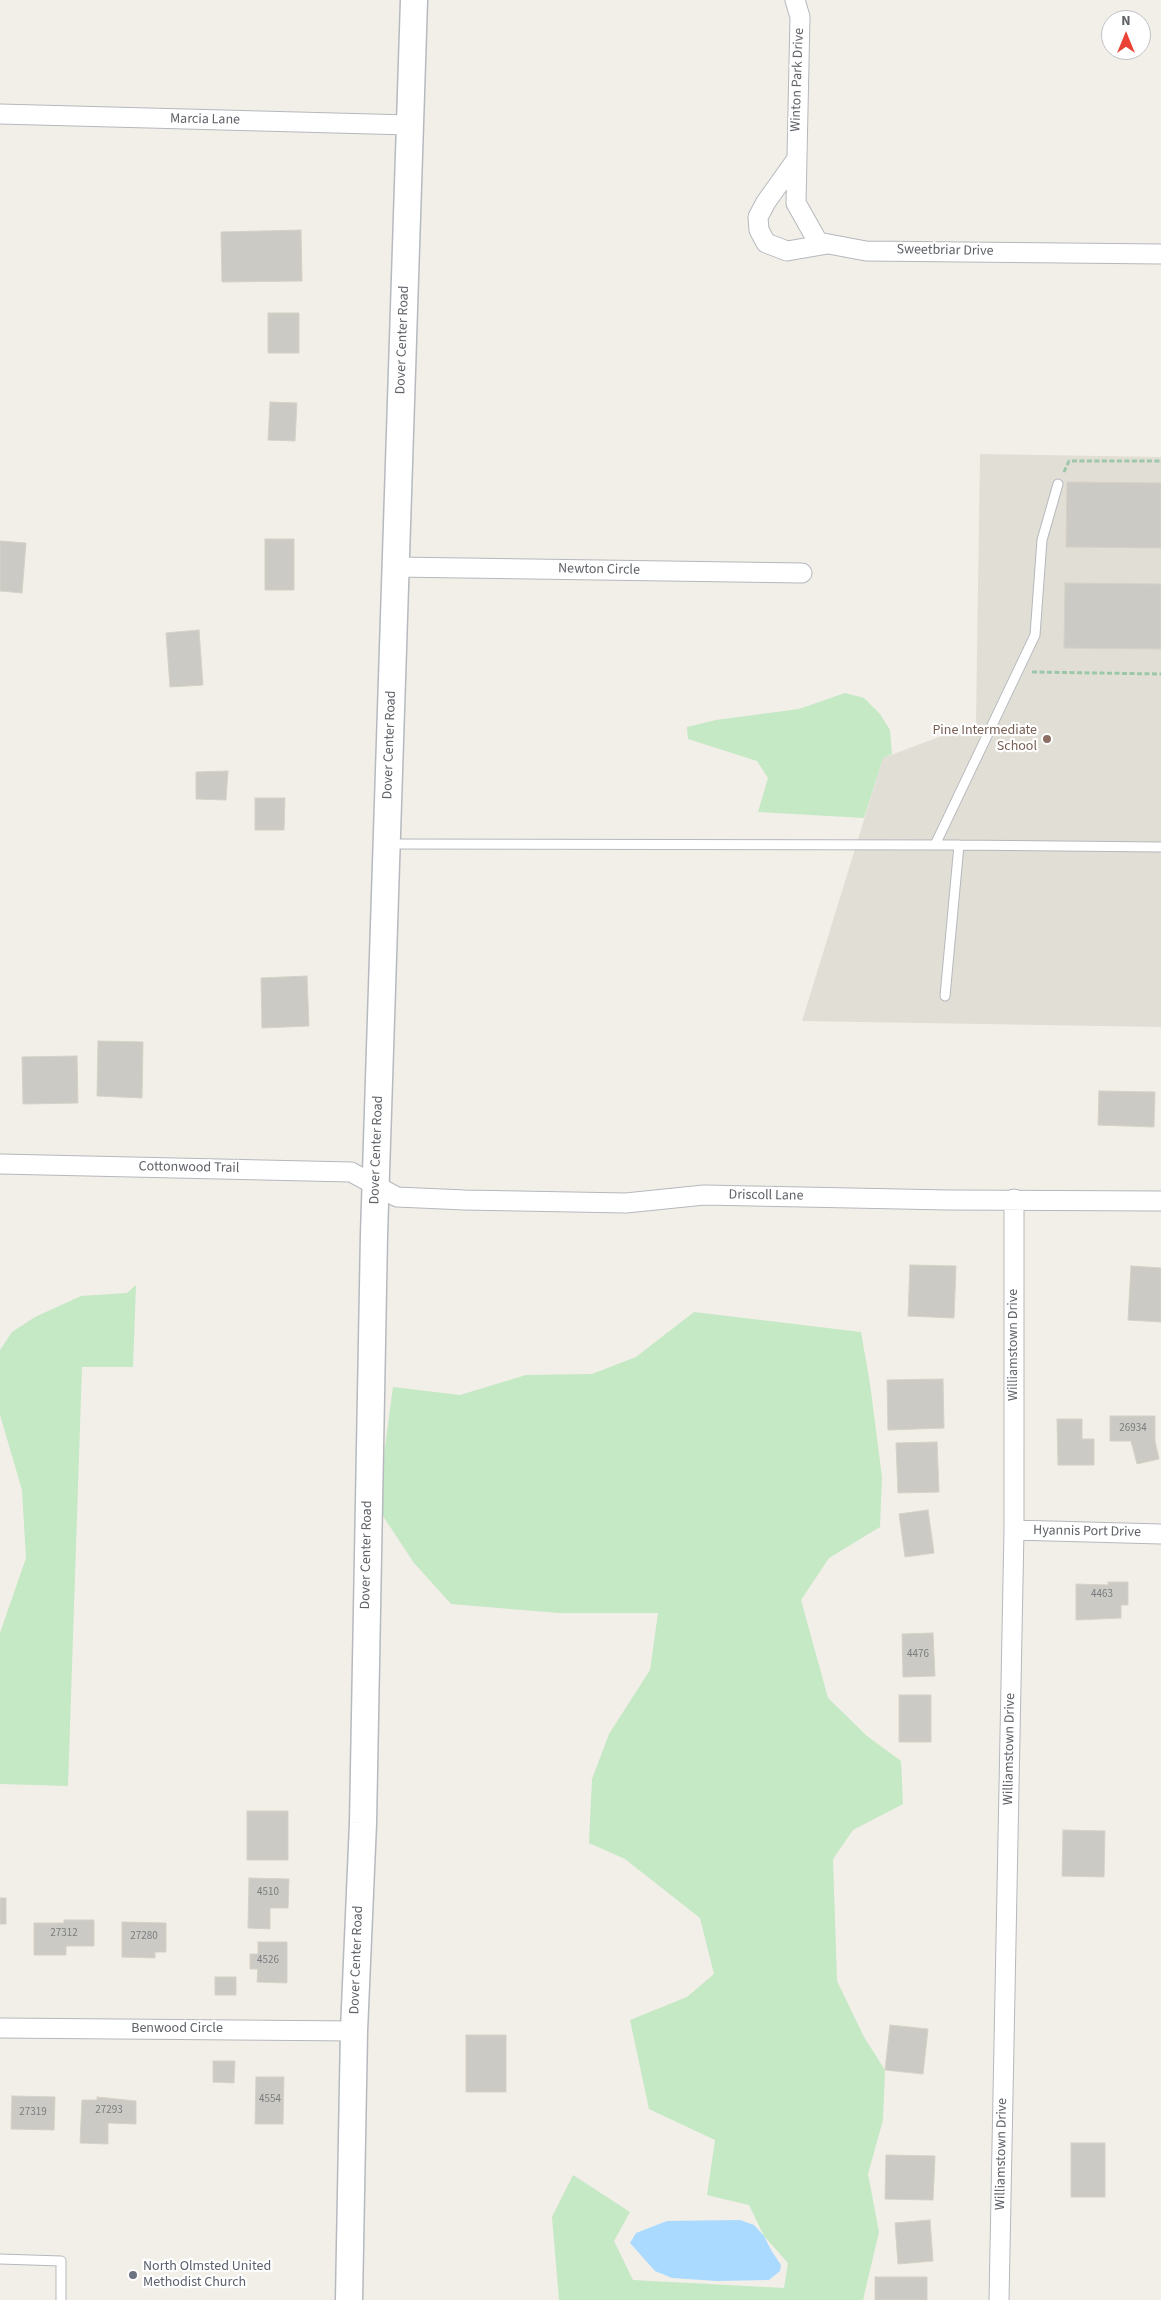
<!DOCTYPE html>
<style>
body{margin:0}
#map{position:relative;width:1161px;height:2300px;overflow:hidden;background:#f1efe8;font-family:"Source Sans 3",sans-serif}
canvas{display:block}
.north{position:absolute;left:1101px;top:10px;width:50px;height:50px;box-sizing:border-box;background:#fff;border:1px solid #bfc1c3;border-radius:50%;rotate:0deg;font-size:14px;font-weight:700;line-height:20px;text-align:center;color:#5f6368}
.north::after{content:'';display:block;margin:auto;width:18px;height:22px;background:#ea4335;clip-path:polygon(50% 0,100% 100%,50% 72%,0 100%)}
</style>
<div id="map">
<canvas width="1161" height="2300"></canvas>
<div class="north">N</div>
</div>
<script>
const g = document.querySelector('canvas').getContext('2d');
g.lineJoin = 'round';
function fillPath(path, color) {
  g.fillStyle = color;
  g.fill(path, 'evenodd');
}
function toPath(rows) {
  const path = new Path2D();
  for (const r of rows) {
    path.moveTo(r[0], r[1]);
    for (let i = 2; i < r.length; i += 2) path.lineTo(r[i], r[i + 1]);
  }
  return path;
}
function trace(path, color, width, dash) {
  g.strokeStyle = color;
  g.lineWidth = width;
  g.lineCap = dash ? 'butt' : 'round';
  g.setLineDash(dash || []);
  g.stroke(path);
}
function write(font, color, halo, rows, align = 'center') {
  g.font = font + ' "Source Sans 3",sans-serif';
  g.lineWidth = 4.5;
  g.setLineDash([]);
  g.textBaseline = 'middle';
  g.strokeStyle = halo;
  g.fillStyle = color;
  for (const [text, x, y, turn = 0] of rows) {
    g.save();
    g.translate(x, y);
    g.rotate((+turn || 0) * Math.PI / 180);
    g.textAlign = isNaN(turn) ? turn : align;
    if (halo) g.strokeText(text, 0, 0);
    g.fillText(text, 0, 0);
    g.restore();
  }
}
fillPath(toPath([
 [980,454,1161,457,1161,1027,802,1021,883,758,976,723]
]), '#e1ded6');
fillPath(toPath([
 [845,693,864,698,880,714,890,730,892,754,883,758,864,818,758,812,768,778,757,761,688,739,687,727,716,720,799,709],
 [136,1285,133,1367,82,1367,68,1786,0,1784,0,1633,26,1558,22,1490,0,1415,0,1350,12,1332,35,1317,81,1296,127,1293],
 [694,1312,861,1332,870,1384,882,1477,880,1527,829,1558,801,1600,828,1698,867,1736,901,1761,903,1804,853,1830,833,1859,837,1981,864,2037,885,2070,883,2120,868,2174,879,2232,863,2300,559,2300,552,2217,573,2175,630,2212,614,2241,633,2280,784,2288,788,2263,764,2236,749,2205,707,2195,715,2140,649,2109,630,2020,687,1997,714,1974,700,1918,625,1859,589,1843,592,1779,609,1734,650,1670,658,1613,559,1613,451,1604,414,1563,377,1507,393,1387,460,1395,526,1375,592,1374,636,1357]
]), '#c5e8c5');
fillPath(toPath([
 [740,2220,754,2225,764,2236,771,2250,781,2265,780,2271,769,2280,717,2281,672,2278,655,2271,630,2243,636,2233,667,2221]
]), '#aadaff');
const building = toPath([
 [301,230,302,281,222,282,221,232,301,230],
 [268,313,299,313,299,353,268,353,268,313],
 [270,402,297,403,295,441,268,440,270,402],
 [1067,482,1161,483,1161,548,1066,547,1067,482],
 [265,539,294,539,294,590,265,590,265,539],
 [0,541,26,543,22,593,0,591,0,541],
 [1065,583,1161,584,1161,649,1064,648,1065,583],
 [199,630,203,685,170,687,166,633,199,630],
 [228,771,226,800,196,799,196,772,228,771],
 [255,798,285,798,284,830,255,830,255,798],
 [307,976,309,1026,262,1028,261,978,307,976],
 [98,1041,143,1042,142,1098,97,1096,98,1041],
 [77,1056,78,1103,23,1104,22,1057,77,1056],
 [1099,1091,1155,1092,1154,1127,1098,1125,1099,1091],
 [910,1265,956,1266,954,1318,908,1316,910,1265],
 [1131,1266,1161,1268,1161,1322,1128,1320,1131,1266],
 [943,1379,944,1428,888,1430,887,1380,943,1379],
 [1110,1416,1155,1416,1155,1441,1159,1459,1137,1464,1131,1441,1110,1441,1110,1416],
 [1057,1419,1082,1419,1082,1439,1094,1439,1094,1465,1058,1465,1057,1419],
 [937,1442,939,1492,898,1493,896,1443,937,1442],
 [928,1510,934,1553,905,1557,899,1514,928,1510],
 [1108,1582,1128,1582,1128,1605,1121,1605,1121,1618,1076,1620,1076,1584,1108,1585,1108,1582],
 [933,1633,935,1676,903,1677,902,1634,933,1633],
 [899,1695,931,1695,931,1742,899,1742,899,1695],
 [247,1811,288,1811,288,1860,247,1860,247,1811],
 [1063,1830,1105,1831,1104,1877,1062,1876,1063,1830],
 [249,1878,289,1879,288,1908,270,1908,270,1929,248,1928,249,1878],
 [0,1898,6,1898,6,1924,0,1924,0,1898],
 [64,1920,94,1920,94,1946,66,1946,66,1955,34,1955,34,1923,64,1923,64,1920],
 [122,1922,166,1923,166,1952,155,1952,155,1958,122,1957,122,1922],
 [258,1942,287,1942,287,1983,257,1982,258,1969,250,1969,250,1954,258,1954,258,1942],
 [215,1977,236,1977,236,1995,215,1995,215,1977],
 [890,2025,928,2029,923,2074,885,2070,890,2025],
 [466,2035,506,2035,506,2092,466,2092,466,2035],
 [213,2061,235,2061,234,2083,213,2082,213,2061],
 [256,2077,284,2077,283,2124,255,2124,256,2077],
 [12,2096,55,2097,54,2130,11,2129,12,2096],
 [97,2097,136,2101,136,2124,108,2123,108,2144,80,2143,82,2100,97,2100,97,2097],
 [1071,2143,1105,2143,1105,2197,1071,2197,1071,2143],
 [886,2155,935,2156,933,2200,885,2199,886,2155],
 [930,2220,933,2261,898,2264,895,2223,930,2220],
 [875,2277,927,2277,927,2300,875,2300,875,2277]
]);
fillPath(building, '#cccac5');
trace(building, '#d6d1c6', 1);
const lane = toPath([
 [388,844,959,845,1161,847],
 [935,845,1035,635,1042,540,1058,484],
 [945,996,959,845],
 [0,2259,61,2261,61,2300]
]);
const street = toPath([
 [795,0,800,17,796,203,818,242,866,251,1161,254],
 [0,114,409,125],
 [796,160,766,202,758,217,759,230,766,243,787,251,828,244],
 [396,567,802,573],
 [0,1164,351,1172,397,1197,465,1200,626,1203,704,1195,949,1200,1161,1201],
 [1014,1530,1161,1534],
 [0,2028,354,2031],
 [999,2300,1014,1530,1014,1199]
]);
const secondary = toPath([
 [349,2300,354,2031,363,1823,374,1234,414,0]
]);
trace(lane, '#b5b8bc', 11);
trace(street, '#b5b8bc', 21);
trace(secondary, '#b6babf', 29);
trace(toPath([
 [1064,472,1069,461,1161,461],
 [1032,672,1161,674]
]), '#9cc7a9', 3, [5, 2.5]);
trace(lane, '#fff', 9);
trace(street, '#fff', 19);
trace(secondary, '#fff', 26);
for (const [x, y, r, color] of [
 [1047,739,5,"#8d6e63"],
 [133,2275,5,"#6b7280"]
]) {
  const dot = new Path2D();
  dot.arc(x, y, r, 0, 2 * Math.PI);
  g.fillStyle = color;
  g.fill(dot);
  trace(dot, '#fff', 2);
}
write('11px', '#7a7d7f', null, [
 ["26934",1133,1429],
 ["4463",1102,1595],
 ["4476",918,1655],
 ["4510",268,1893],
 ["27312",64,1934],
 ["27280",144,1937],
 ["4526",268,1961],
 ["4554",270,2100],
 ["27293",109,2111],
 ["27319",33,2113]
]);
write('14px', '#5f6368', '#fff', [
 ["Winton Park Drive",798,80,-88],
 ["Marcia Lane",205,120,1],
 ["Sweetbriar Drive",945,251,1],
 ["Dover Center Road",403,340,-88],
 ["Newton Circle",599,570,1],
 ["Dover Center Road",390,745,-88],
 ["Dover Center Road",377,1150,-88],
 ["Cottonwood Trail",189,1168,1],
 ["Driscoll Lane",766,1196,1],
 ["Williamstown Drive",1014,1345,-90],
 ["Hyannis Port Drive",1087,1532,1],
 ["Dover Center Road",367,1555,-89],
 ["Williamstown Drive",1010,1749,-89],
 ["Dover Center Road",357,1960,-88],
 ["Benwood Circle",177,2029],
 ["Williamstown Drive",1002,2154,-89]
]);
write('14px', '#785e54', '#fff', [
 ["Pine Intermediate",1037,731],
 ["School",1037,747]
], 'right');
write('14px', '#5b616d', '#fff', [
 ["North Olmsted United",143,2267],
 ["Methodist Church",143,2283]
], 'left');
</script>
